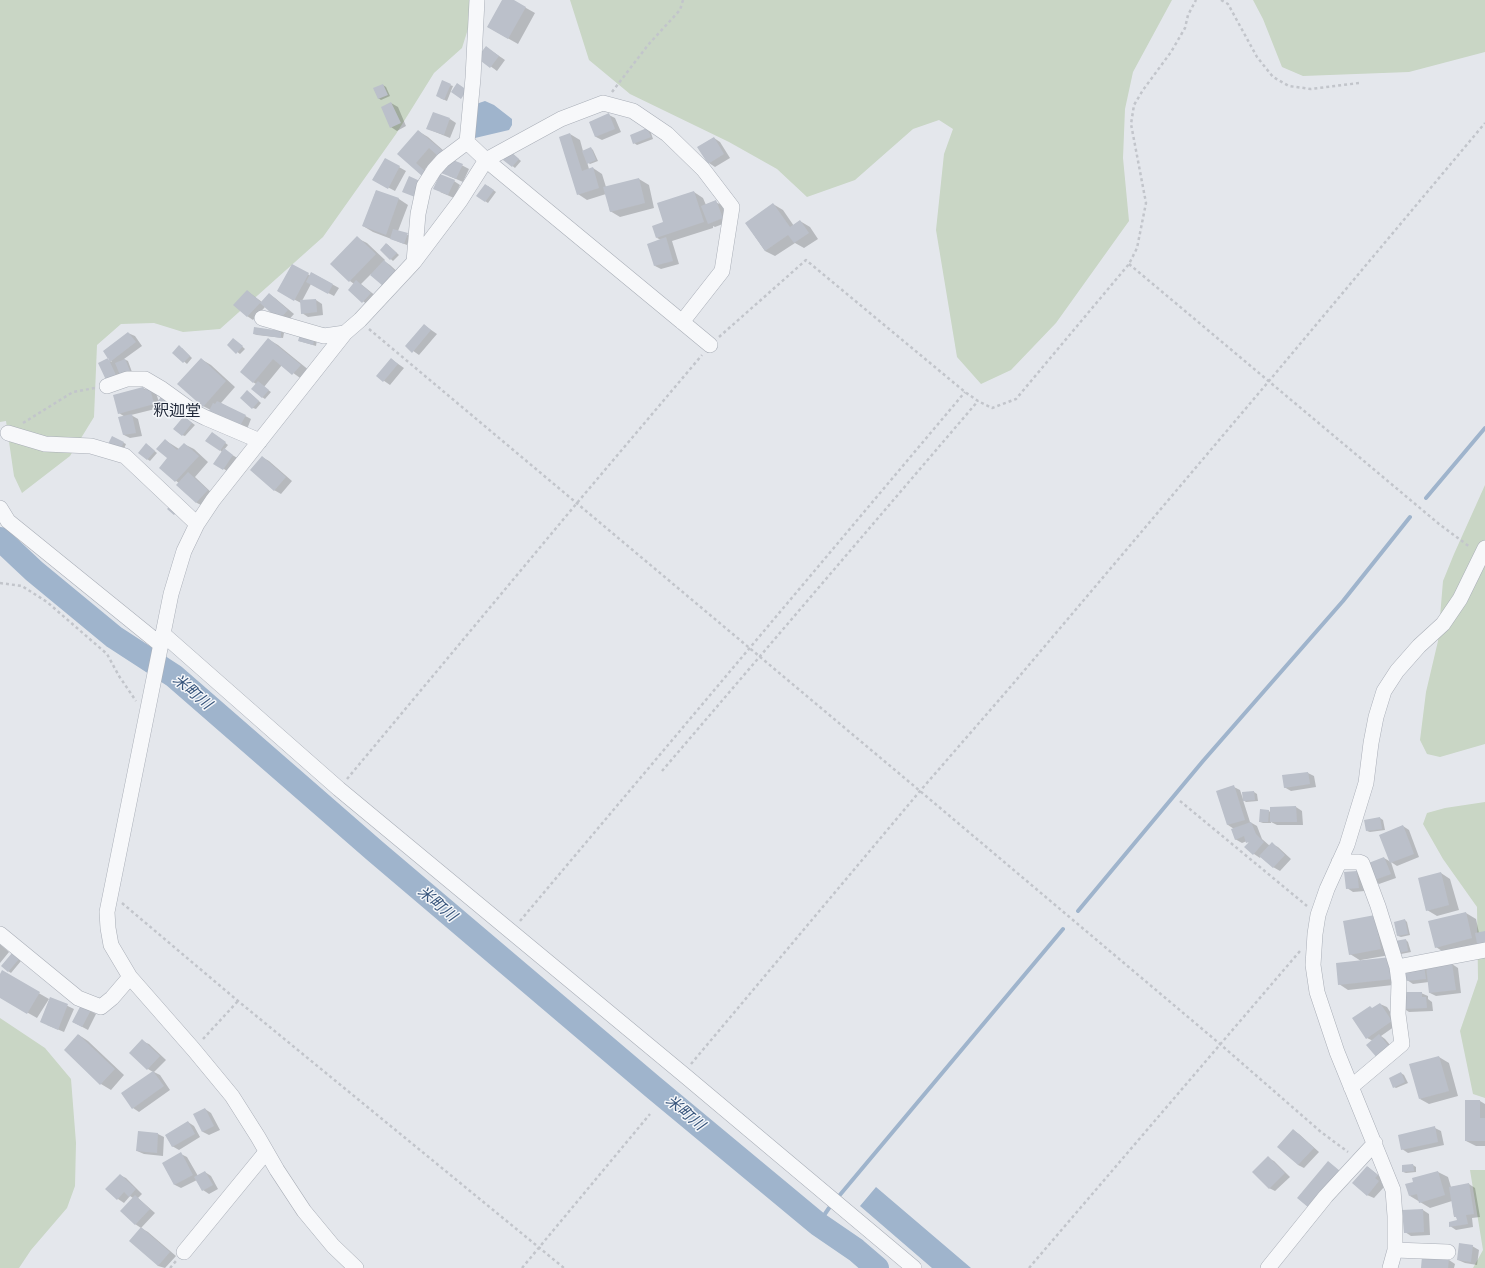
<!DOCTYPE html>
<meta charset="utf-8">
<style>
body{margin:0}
canvas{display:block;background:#e4e7ec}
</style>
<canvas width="1485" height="1268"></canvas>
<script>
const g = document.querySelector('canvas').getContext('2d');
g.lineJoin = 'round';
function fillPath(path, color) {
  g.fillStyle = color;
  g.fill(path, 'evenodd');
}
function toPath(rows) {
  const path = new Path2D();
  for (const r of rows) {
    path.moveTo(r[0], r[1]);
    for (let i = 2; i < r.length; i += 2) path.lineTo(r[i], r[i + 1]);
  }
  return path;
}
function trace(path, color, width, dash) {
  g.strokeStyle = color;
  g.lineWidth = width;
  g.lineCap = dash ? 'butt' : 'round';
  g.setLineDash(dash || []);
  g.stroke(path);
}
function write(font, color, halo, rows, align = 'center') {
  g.font = font + ' Cabin,"Noto Sans JP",sans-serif';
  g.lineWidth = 3;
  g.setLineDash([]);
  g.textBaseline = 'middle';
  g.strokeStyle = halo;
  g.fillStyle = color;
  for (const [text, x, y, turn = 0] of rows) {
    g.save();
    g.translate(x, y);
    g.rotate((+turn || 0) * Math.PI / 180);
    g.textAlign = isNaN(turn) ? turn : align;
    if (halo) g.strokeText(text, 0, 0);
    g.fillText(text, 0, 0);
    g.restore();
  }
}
fillPath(toPath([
 [0,0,477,0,462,48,434,73,396,134,323,237,220,329,183,332,154,323,121,324,97,345,94,417,70,456,22,493,14,476,6,421,0,422],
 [570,0,1172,0,1133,72,1125,109,1123,158,1129,221,1056,323,1011,370,981,384,957,357,936,230,944,154,953,129,939,120,913,129,855,180,807,197,777,169,729,142,630,94,589,60],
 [1253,0,1485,0,1485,52,1409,72,1303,76,1282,67,1263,19],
 [1485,485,1485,744,1440,757,1427,754,1420,740,1426,692,1438,641,1443,581,1454,554],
 [1485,802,1485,1098,1473,1094,1460,1031,1478,979,1477,907,1443,859,1423,824,1427,813,1445,808],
 [0,1018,45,1048,71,1079,76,1143,75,1186,67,1208,31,1250,19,1268,0,1268],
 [1470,1170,1485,1170,1485,1268,1473,1268,1483,1250]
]), '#c9d6c5');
fillPath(toPath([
 [485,101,494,105,512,119,512,125,509,130,475,138,472,136,476,104],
 [876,1187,971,1268,932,1268,860,1206]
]), '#9fb4cc');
fillPath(toPath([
 [504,0,512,0,535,13,518,44,488,27],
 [486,47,505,60,497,71,478,57],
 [383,85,386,87,390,96,381,100,378,98],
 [450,85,453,86,447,101,440,98],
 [391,103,398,107,406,126,397,131,391,127],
 [609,115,615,118,621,132,602,140,596,137,590,122],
 [450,119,456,123,450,138,428,129],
 [647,129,650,130,653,139,637,145,634,143],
 [418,131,428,137,452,158,450,159,469,169,463,182,449,176,438,154,425,169,435,178,398,154],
 [570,134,580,140,583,151,591,148,593,150,598,161,590,164,587,162,589,169,593,168,602,174,606,187,639,179,649,185,654,208,620,217,610,211,606,194,587,200,578,194],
 [714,138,720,142,730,158,715,167,709,163],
 [513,154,521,161,515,168,504,159],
 [385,159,406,171,395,191,374,180],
 [454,181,460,185,454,198,440,192],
 [488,186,496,192,488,203,485,201],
 [376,191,399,199,408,205,398,231,410,236,407,245,373,232,363,226],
 [694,192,703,198,706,205,715,202,722,205,728,222,715,227,713,226,713,228,672,241,679,264,661,269,655,266,661,240,657,238,664,223],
 [773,204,783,210,794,226,800,221,810,227,818,239,804,248,795,243,775,256,765,251,746,223],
 [357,238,367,243,385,260,384,261,390,265,402,276,371,274,361,284,377,297,369,306,349,290,354,284,350,281],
 [387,244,399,255,393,261,381,250],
 [292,265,311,276,312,273,339,288,334,296,311,284,302,301,316,300,322,304,323,315,308,317,302,313,301,303,278,291],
 [247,291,262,302,269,294,275,298,294,314,286,323,265,307,253,320,247,316],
 [424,325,437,334,419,355,406,346],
 [281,331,284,333,283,338,257,335,254,334],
 [128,333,135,336,142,346,124,359,128,361,132,372,107,379,108,360,112,362,104,351],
 [268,339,278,345,310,371,303,380,282,365,264,387,271,392,265,399,262,397,256,384,253,382],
 [317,340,316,346,299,341],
 [236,341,245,349,240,354,228,345],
 [182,348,192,358,187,364,174,353],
 [201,359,211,365,235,387,221,403,251,419,247,429,203,406],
 [391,359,404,368,390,385,377,376],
 [143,388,147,390,150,390,156,393,159,402,174,405,166,413,159,408,131,415,138,419,142,436,130,438,124,435,125,417,119,413],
 [250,393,261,403,256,409,253,408],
 [187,419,195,425,185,436,182,435],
 [215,435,228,445,224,450,239,459,230,473,215,463,222,452,220,450],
 [112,437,126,444,123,451],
 [165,440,179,449,184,444,194,449,208,462,195,477,214,495,203,506,197,503,178,485,180,484,160,468,169,458],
 [149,446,157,453,150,461,147,459],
 [262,457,269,461,292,481,281,494,274,490],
 [1308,773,1314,776,1316,787,1291,791,1284,787],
 [1234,787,1240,790,1243,799,1243,793,1254,792,1257,794,1258,801,1246,802,1243,800,1250,822,1257,826,1262,839,1270,846,1272,844,1278,847,1291,859,1280,871,1273,867,1261,856,1260,858,1254,854,1246,847,1249,843,1247,841,1242,843,1235,839,1234,829,1228,825,1217,792],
 [1296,807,1302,811,1303,825,1277,825,1271,822,1271,823,1263,823,1260,822,1268,811,1271,812],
 [1380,818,1383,820,1385,830,1370,832,1367,831],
 [1403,826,1409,830,1419,857,1397,866,1391,862,1396,878,1379,884,1372,880,1384,858,1391,862],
 [1357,872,1363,876,1365,891,1353,892,1347,888],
 [1441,873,1450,879,1459,910,1437,916,1427,910],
 [1466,913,1476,919,1479,933,1485,932,1485,952,1445,953,1436,947],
 [1375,917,1390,955,1361,960,1361,961,1350,954],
 [1405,920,1407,922,1410,935,1401,937,1398,936],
 [1406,940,1408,942,1411,952,1401,954,1398,952],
 [0,944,9,952,0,963],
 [15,956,21,961,11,973,8,971],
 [1391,958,1402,984,1348,990,1339,984],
 [1452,964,1458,968,1461,993,1436,996,1430,993,1429,982,1413,984,1407,980,1427,967],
 [2,972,49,999,37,1018,0,997,0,976],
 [1421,993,1428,996,1428,999,1432,1002,1433,1011,1409,1012,1403,1008],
 [51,998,74,1009,64,1032,47,1025],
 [1380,1004,1387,1007,1398,1024,1381,1036,1385,1039,1396,1052,1367,1038,1373,1009],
 [81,1006,96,1014,88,1030,73,1022],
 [79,1035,88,1041,124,1075,111,1090,101,1084,65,1050],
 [142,1041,149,1044,166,1060,154,1072,160,1075,170,1090,139,1112,133,1108,122,1094,153,1072,148,1069],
 [1439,1057,1449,1063,1458,1096,1429,1104,1420,1099],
 [1401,1073,1404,1075,1408,1083,1396,1088,1394,1087],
 [1480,1101,1485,1104,1485,1146,1476,1146,1466,1141],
 [205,1109,211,1113,220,1130,209,1135,203,1132,195,1114],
 [188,1122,194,1126,200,1137,179,1150,172,1146],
 [1435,1128,1441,1131,1444,1145,1408,1153,1402,1149],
 [1293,1130,1299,1134,1319,1152,1304,1168,1298,1165],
 [158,1134,164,1137,163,1156,144,1154,137,1151],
 [181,1154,187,1157,198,1176,205,1172,211,1176,218,1189,209,1194,203,1190,197,1180,181,1188,175,1185,163,1163],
 [1268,1158,1274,1161,1290,1177,1275,1191,1269,1188],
 [1413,1165,1416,1167,1416,1172,1406,1173,1403,1172],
 [1368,1167,1383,1179,1381,1182,1385,1186,1374,1198,1367,1195],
 [1438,1172,1448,1177,1451,1187,1469,1184,1475,1188,1480,1217,1472,1218,1473,1227,1456,1230,1450,1226,1458,1221,1458,1218,1454,1216,1452,1201,1430,1208,1410,1196,1414,1182],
 [120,1175,126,1178,142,1194,138,1198,155,1213,141,1228,135,1224,133,1198,130,1196,124,1203,118,1199],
 [1423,1210,1429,1214,1430,1235,1411,1236,1405,1232],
 [141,1228,148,1232,176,1256,165,1268,158,1266],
 [1472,1246,1479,1250,1477,1265,1465,1263,1458,1260],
 [1449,1260,1455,1264,1454,1268,1424,1268]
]), '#0003');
trace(toPath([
 [1426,498,1485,428],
 [1078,911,1203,761,1343,601,1410,517],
 [839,1196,1063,929],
 [818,1224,829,1208]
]), '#9fb4cc', 4);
trace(toPath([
 [0,539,34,571,114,637,174,676,375,851,653,1087,818,1224,856,1250,877,1268]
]), '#9fb4cc', 24);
fillPath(toPath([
 [502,0,514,0,526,7,508,39,487,27],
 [486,46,499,56,490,68,477,58],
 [442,80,451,84,444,100,436,96],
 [457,83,467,90,461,99,451,92],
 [383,84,388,95,378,99,373,88],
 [391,102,401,123,390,128,381,107],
 [433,112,450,118,444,135,426,129],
 [609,113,615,129,595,137,589,122],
 [647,128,651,137,633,144,630,135],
 [418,130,443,151,438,156,429,148,416,163,426,172,422,176,397,154],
 [570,133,582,171,593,167,599,188,577,195,559,137],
 [714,137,724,154,708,164,697,147],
 [591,147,596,160,587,164,582,151],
 [510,151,519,159,512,167,503,160],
 [385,158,400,166,388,189,372,180],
 [448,158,463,164,456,179,441,173],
 [440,174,455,180,448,195,433,189],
 [409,176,422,182,415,197,402,192],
 [639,178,645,203,610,212,603,187],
 [485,184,494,190,485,202,476,196],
 [376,190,399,198,386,235,362,226],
 [694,191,704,222,656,238,652,226,663,222,657,203],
 [716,200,723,218,708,224,701,206],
 [773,203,790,227,800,220,809,233,794,243,788,235,765,251,745,223],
 [393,229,408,233,404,244,390,239],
 [357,236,376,254,349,282,330,264],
 [666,237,673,261,654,266,647,244],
 [386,243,397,253,390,260,380,250],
 [384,260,396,272,383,286,370,275],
 [292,264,309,273,294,301,277,291],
 [311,272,333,284,328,294,306,282],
 [356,280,371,293,362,303,348,290],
 [247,290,261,302,269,293,288,310,279,320,260,303,247,317,233,305],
 [316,299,317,312,301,314,300,300],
 [424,324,431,330,412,353,405,346],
 [254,327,281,331,281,338,253,334],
 [128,332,136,342,110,362,103,351],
 [300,334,315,338,313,345,298,341],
 [233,338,243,346,236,354,227,345],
 [268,338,301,365,292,375,273,359,253,383,240,372],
 [179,345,190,356,183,363,172,353],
 [108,358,116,375,106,380,98,363],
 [201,358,226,381,203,407,177,384],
 [391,358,398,364,383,382,376,376],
 [125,359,130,371,120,375,115,363],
 [258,381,269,390,262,398,251,389],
 [143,387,144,390,150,388,154,404,118,414,113,395],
 [247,390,259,401,252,409,240,398],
 [163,395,172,402,163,413,154,405],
 [217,401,246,415,240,426,209,411,213,403,215,404],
 [132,414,136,433,123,435,118,417],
 [184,416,192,423,182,436,173,429],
 [212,432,226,442,220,451,205,441],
 [112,436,124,442,120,450,108,444],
 [165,439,177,450,184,443,199,456,175,482,159,468,167,458,156,449],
 [146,443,155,451,147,460,138,453],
 [224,448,233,455,223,470,213,464],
 [262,456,286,477,274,491,250,470],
 [188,472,208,490,196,503,176,485],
 [171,505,178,511,174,515,167,509],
 [1308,772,1310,784,1284,788,1282,775],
 [1234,785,1245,820,1227,825,1216,791],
 [1254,791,1255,800,1243,801,1242,792],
 [1296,806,1297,822,1270,822,1270,807],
 [1260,809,1269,810,1268,822,1259,822],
 [1380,817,1382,829,1366,831,1364,820],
 [1251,822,1256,834,1264,842,1253,855,1244,847,1249,842,1246,843,1244,836,1235,840,1231,829],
 [1403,825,1414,854,1390,863,1379,835],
 [1272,842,1285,855,1273,868,1259,856],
 [1384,857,1391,874,1372,881,1366,864],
 [1357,871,1359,888,1346,889,1344,872],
 [1441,872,1449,905,1426,911,1418,878],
 [1466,912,1472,938,1435,948,1428,921],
 [1375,915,1381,949,1349,955,1343,921],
 [1405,919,1408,934,1397,936,1394,922],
 [1485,931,1485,947,1478,949,1475,933],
 [1406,939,1408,951,1398,953,1395,941],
 [12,953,19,959,8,972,1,966],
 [1391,957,1393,979,1338,985,1336,963],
 [1452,963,1456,990,1429,993,1426,966],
 [1424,966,1426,979,1406,981,1405,968],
 [2,970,40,992,27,1014,0,998,0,974],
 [1402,992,1422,992,1422,997,1426,997,1427,1008,1402,1009],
 [50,997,68,1004,58,1030,40,1022],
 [1380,1003,1392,1021,1366,1039,1352,1018,1370,1006,1372,1008],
 [81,1005,91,1010,82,1027,72,1022],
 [78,1034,115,1069,100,1085,64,1050],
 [1379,1034,1391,1049,1378,1059,1366,1045],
 [142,1039,160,1056,147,1070,129,1053],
 [1439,1056,1449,1091,1419,1099,1409,1064],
 [153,1071,164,1086,132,1109,121,1093],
 [1401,1072,1405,1082,1393,1088,1389,1078],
 [1465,1100,1480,1100,1480,1118,1485,1118,1485,1141,1465,1141],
 [205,1108,214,1126,202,1132,193,1114],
 [188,1121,195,1134,172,1147,165,1135],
 [1435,1126,1438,1142,1401,1150,1398,1135],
 [1293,1129,1314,1148,1298,1165,1277,1147],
 [138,1131,158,1133,157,1153,136,1151],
 [181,1152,193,1175,174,1185,162,1163],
 [1268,1156,1285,1173,1269,1189,1252,1172],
 [1328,1161,1340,1171,1309,1208,1297,1198],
 [1413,1164,1414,1171,1402,1172,1402,1165],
 [1367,1166,1378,1175,1375,1178,1379,1181,1367,1196,1352,1183],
 [205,1171,213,1185,202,1191,194,1177],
 [1438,1171,1445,1195,1419,1203,1417,1194,1409,1196,1405,1184,1413,1182,1412,1178],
 [120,1174,136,1189,129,1197,124,1192,117,1200,105,1189],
 [1469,1183,1474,1214,1466,1215,1468,1224,1449,1227,1449,1222,1457,1220,1456,1217,1454,1217,1449,1187],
 [135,1195,150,1209,135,1225,120,1211],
 [1423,1209,1424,1232,1404,1233,1402,1210],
 [141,1227,170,1252,158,1266,129,1241],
 [1459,1243,1473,1245,1471,1262,1457,1260],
 [1422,1256,1449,1259,1448,1268,1421,1268]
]), '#bbc0ca');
const minor = toPath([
 [477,0,473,78,467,142,486,160,710,345],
 [414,262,418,214,424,186,434,170,443,160,467,142],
 [262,318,324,336,345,333],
 [107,386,127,379,145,379,162,389,194,412,206,418,260,441],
 [8,433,45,444,91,446,125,456,197,524],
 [0,508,8,521,161,645],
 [163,634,339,789,683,1074,914,1268],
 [1339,862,1359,862,1362,863,1378,906,1397,967,1399,982,1398,1014,1402,1044,1351,1087],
 [0,934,78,998,101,1007,112,998,130,977],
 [1397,967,1485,950],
 [1395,1250,1448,1252],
 [184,1252,266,1152],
 [356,1268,333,1246,304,1211,277,1170,258,1137,232,1096,194,1050,130,977,111,945,108,928,107,912,171,594,184,551,197,524,213,500,345,333,360,320,414,262,460,201,486,160,561,119,603,103,633,111,667,134,703,169,732,207,722,271,682,322],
 [1268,1268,1326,1196,1375,1143],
 [1390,1268,1395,1250,1395,1216,1393,1190,1337,1052,1317,992,1313,965,1315,934,1318,915,1327,889,1347,845,1366,783,1371,743,1376,717,1384,691,1397,671,1419,646,1443,624,1460,599,1485,548]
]);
trace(minor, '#a9aeb7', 16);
trace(toPath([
 [1221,0,1228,4,1257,57,1273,77,1289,86,1311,89,1359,83],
 [612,92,648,45,680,10,683,0],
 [1129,264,1439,524,1470,547],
 [369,329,920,791,1220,1044,1321,1132,1348,1152],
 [719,337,806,260,965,392,978,401,992,408,1016,399,1129,264,1137,248,1146,203,1131,124,1134,105,1143,90,1171,52,1185,28,1188,15,1196,0],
 [23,423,73,392,95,388],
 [0,583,22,586,47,602,107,654,119,676,136,701],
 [662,771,978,401],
 [347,779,577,503,702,355],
 [1180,801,1307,906],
 [122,903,238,1001,564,1268],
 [520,921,965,392],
 [203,1039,238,1001],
 [691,1064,920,791,1012,685,1269,381,1485,123],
 [170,1268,176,1261],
 [522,1268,650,1114],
 [1029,1268,1300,951]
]), '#c2c5cb', 2.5, [3, 3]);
trace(minor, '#f7f8fa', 15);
write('italic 15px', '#34527a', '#f4f6f9', [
 ["米町川",192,692,40],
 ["米町川",437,904,40],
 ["米町川",685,1113,40]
]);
write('16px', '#1d2536', '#f4f6f9', [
 ["釈迦堂",177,411]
]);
</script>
